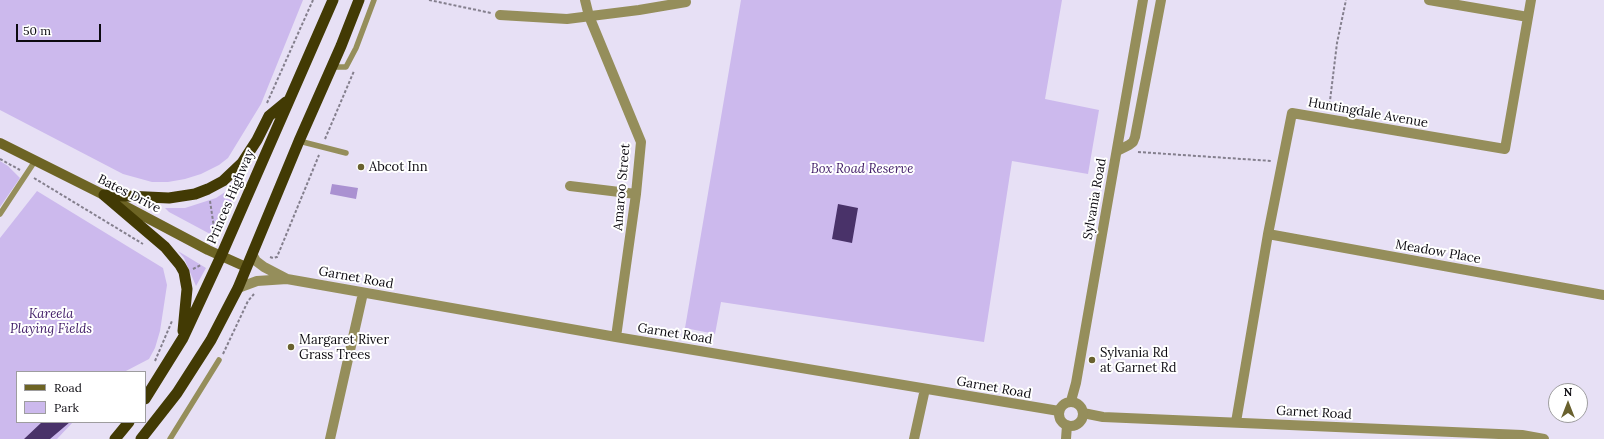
<!DOCTYPE html>
<style>
body{margin:0}
#map{position:relative;width:1604px;height:439px;overflow:hidden;background:#e7e0f5;font-family:Lora,serif}
canvas{display:block}
.legend{position:absolute;left:16px;top:371px;width:130px;height:52px;box-sizing:border-box;background:#fff;border:1px solid #9e9d9f;margin:0;padding:5px 7px;list-style:none;font-size:12px;color:#0c0a10}
.legend li{display:flex;align-items:center;gap:8px;height:20px}
.legend b{width:20px;border:1px solid #9e9d9f}
.north{position:absolute;left:1548px;top:383px;width:40px;height:40px;box-sizing:border-box;background:#fff;border:1px solid #9e9d9f;border-radius:50%;rotate:0deg;font-size:11px;font-weight:700;line-height:16px;text-align:center;color:#0c0a10}
.north::after{content:'';display:block;margin:auto;width:14px;height:18px;background:#69612e;clip-path:polygon(50% 0,100% 100%,50% 72%,0 100%)}
.scale{position:absolute;left:16px;top:24px;width:85px;height:18px;box-sizing:border-box;border:2px solid #0c0a10;border-top:0;padding-left:5px;font-size:12px;line-height:14px;white-space:nowrap;color:#0c0a10;-webkit-text-stroke:3px #fff;paint-order:stroke}
</style>
<div id="map">
<canvas width="1604" height="439"></canvas>
<ul class="legend">
<li><b style="height:5px;background:#6d6424"></b>Road</li>
<li><b style="height:11px;background:#ccb9ed"></b>Park</li>
</ul>
<div class="north">N</div>
<div class="scale">50 m</div>
</div>
<script>
const g = document.querySelector('canvas').getContext('2d');
g.lineJoin = 'round';
function fillPath(path, color) {
  g.fillStyle = color;
  g.fill(path, 'evenodd');
}
function toPath(rows) {
  const path = new Path2D();
  for (const r of rows) {
    if (r.length === 3) {
      path.moveTo(r[0] + r[2], r[1]);
      path.arc(r[0], r[1], r[2], 0, 2 * Math.PI);
      continue;
    }
    path.moveTo(r[0], r[1]);
    for (let i = 2; i < r.length; i += 2) path.lineTo(r[i], r[i + 1]);
  }
  return path;
}
function trace(path, color, width, dash) {
  g.strokeStyle = color;
  g.lineWidth = width;
  g.lineCap = dash ? 'butt' : 'round';
  g.setLineDash(dash || []);
  g.stroke(path);
}
function write(font, color, halo, rows, align = 'center') {
  g.font = font + ' Lora,serif';
  g.lineWidth = 4;
  g.setLineDash([]);
  g.textBaseline = 'middle';
  g.strokeStyle = halo;
  g.fillStyle = color;
  for (const [text, x, y, turn = 0] of rows) {
    g.save();
    g.translate(x, y);
    g.rotate((+turn || 0) * Math.PI / 180);
    g.textAlign = isNaN(turn) ? turn : align;
    if (halo) g.strokeText(text, 0, 0);
    g.fillText(text, 0, 0);
    g.restore();
  }
}
fillPath(toPath([
 [0,0,303,0,261,104,228,158,219,165,201,174,185,179,168,182,152,182,123,174,0,110],
 [741,0,1062,0,1045,99,1099,110,1088,174,1012,161,984,342,721,302,715,334,685,328],
 [0,161,8,166,20,178,0,207],
 [245,175,219,233,218,232,216,236,213,234,212,235,169,212,165,208,185,208,216,198,231,188],
 [37,191,163,268,167,285,160,331,155,348,149,359,124,372,17,372,17,422,73,422,57,439,0,439,0,238],
 [178,251,206,268,196,286,184,258]
]), '#ccb9ed');
fillPath(toPath([
 [332,184,358,188,356,199,330,194]
]), '#aa91d1');
fillPath(toPath([
 [838,204,858,208,852,243,832,239],
 [42,422,70,422,50,439,24,439]
]), '#493269');
trace(toPath([
 [429,0,491,13],
 [267,103,313,0],
 [1329,109,1337,43,1346,0],
 [325,139,354,71],
 [1138,152,1272,161],
 [0,159,20,170],
 [34,178,143,244],
 [210,201,215,234],
 [270,257,273,258,277,257,319,155],
 [193,269,201,265],
 [223,354,248,301,254,294],
 [155,361,172,321]
]), '#847f8d', 2, [3, 2]);
trace(toPath([
 [332,67,346,67,356,48,374,0],
 [299,141,346,153],
 [0,214,35,161],
 [170,439,219,360]
]), '#958e5b', 5.5);
trace(toPath([
 [585,0,589,16,641,142,636,194,616,337],
 [1429,0,1528,17],
 [500,15,567,19,639,10,686,2],
 [1117,151,1129,145,1133,142,1135,137,1161,0],
 [570,186,636,194],
 [1268,234,1604,295],
 [252,254,256,261,264,267,287,279],
 [238,288,257,281,287,279,616,337,1059,411],
 [1083,413,1103,417,1522,435,1544,439],
 [1236,422,1268,234,1292,113,1505,149,1531,0],
 [330,439,363,293],
 [914,439,925,389]
]), '#958e5b', 10);
trace(toPath([
 [1071,401,1076,383,1143,0],
 [1071,414,12],
 [1066,439,1067,425]
]), '#958e5b', 10);
trace(toPath([
 [0,143,104,195,208,250,246,267]
]), '#6d6424', 10);
trace(toPath([
 [104,195,169,198,195,194,208,189,223,181,242,163,257,140,269,116,286,102],
 [104,195,165,247,180,265,184,272,187,289,183,331],
 [145,399,183,338,221,256,333,0],
 [115,439,129,422],
 [141,439,177,393,211,340,238,288,299,141,341,46,359,0]
]), '#423a04', 11);
for (const [x, y, r, color] of [
 [361,167,4,"#69612e"],
 [291,347,4,"#69612e"],
 [1092,360,4,"#69612e"]
]) {
  const dot = new Path2D();
  dot.arc(x, y, r, 0, 2 * Math.PI);
  g.fillStyle = color;
  g.fill(dot);
  trace(dot, '#fff', 1.5);
}
write('13px', '#0c0a10', '#fff', [
 ["Huntingdale Avenue",1368,113,10],
 ["Amaroo Street",622,187,-85],
 ["Bates Drive",129,194,27],
 ["Princes Highway",231,197,-67],
 ["Sylvania Road",1095,199,-80],
 ["Meadow Place",1438,252,10],
 ["Garnet Road",356,278,10],
 ["Garnet Road",675,334,9],
 ["Garnet Road",994,388,10],
 ["Garnet Road",1314,413,3]
]);
write('13px', '#0c0a10', '#fff', [
 ["Abcot Inn",369,167],
 ["Margaret River",299,340],
 ["Grass Trees",299,355],
 ["Sylvania Rd",1100,353],
 ["at Garnet Rd",1100,368]
], 'left');
write('italic 13px', '#3f1b66', '#fff', [
 ["Box Road Reserve",862,169],
 ["Kareela",51,314],
 ["Playing Fields",51,329]
]);
</script>
